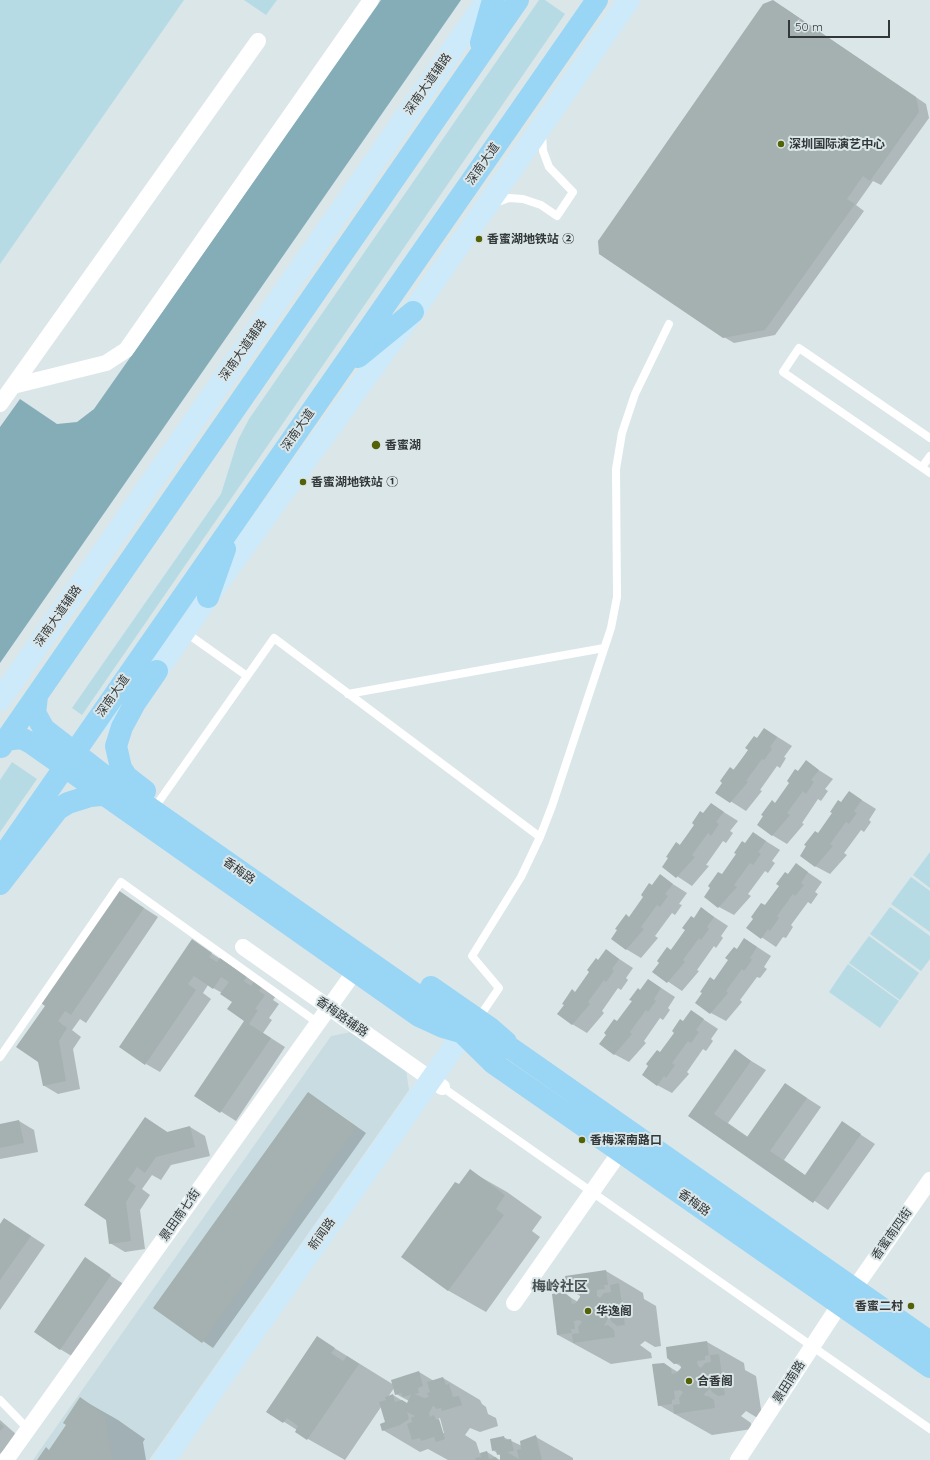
<!DOCTYPE html>
<meta charset="utf-8">
<style>
body{margin:0}
#map{position:relative;width:930px;height:1460px;overflow:hidden;background:#dbe6e9;font-family:Quicksand,sans-serif}
canvas{display:block}
.scale{position:absolute;left:788px;top:20px;width:102px;height:18px;box-sizing:border-box;border:2px solid #323738;border-top:0;padding-left:5px;font-size:12px;line-height:14px;white-space:nowrap;color:#323738;-webkit-text-stroke:3px #dbe6e9;paint-order:stroke}
</style>
<div id="map">
<canvas width="930" height="1460"></canvas>
<div class="scale">50 m</div>
</div>
<script>
const g = document.querySelector('canvas').getContext('2d');
g.lineJoin = 'round';
function fillPath(path, color) {
  g.fillStyle = color;
  g.fill(path, 'evenodd');
}
function toPath(rows) {
  const path = new Path2D();
  for (const r of rows) {
    path.moveTo(r[0], r[1]);
    for (let i = 2; i < r.length; i += 2) path.lineTo(r[i], r[i + 1]);
  }
  return path;
}
function trace(path, color, width, dash) {
  g.strokeStyle = color;
  g.lineWidth = width;
  g.lineCap = dash ? 'butt' : 'round';
  g.setLineDash(dash || []);
  g.stroke(path);
}
function write(font, color, halo, rows, align = 'center') {
  g.font = font + ' Quicksand,"Noto Sans SC",sans-serif';
  g.lineWidth = 4;
  g.setLineDash([]);
  g.textBaseline = 'middle';
  g.strokeStyle = halo;
  g.fillStyle = color;
  for (const [text, x, y, turn = 0] of rows) {
    g.save();
    g.translate(x, y);
    g.rotate((+turn || 0) * Math.PI / 180);
    g.textAlign = isNaN(turn) ? turn : align;
    if (halo) g.strokeText(text, 0, 0);
    g.fillText(text, 0, 0);
    g.restore();
  }
}
fillPath(toPath([
 [351,1032,406,1070,409,1090,149,1460,33,1460,331,1036]
]), '#c8dce1');
fillPath(toPath([
 [0,0,184,0,0,264],
 [244,0,277,0,266,15],
 [539,0,545,0,565,14,82,715,72,708,221,494,238,440,249,419],
 [12,762,37,779,0,832,0,780],
 [930,852,930,888,913,875],
 [911,877,930,891,930,932,891,904],
 [890,907,930,936,930,959,921,971,870,934],
 [869,936,919,973,900,1000,849,963],
 [848,964,899,1001,880,1028,829,992]
]), '#b6dbe5');
fillPath(toPath([
 [381,0,461,0,0,663,0,427,20,399,57,424,77,422,94,409]
]), '#84adb8');
fillPath(toPath([
 [783,7,926,104,929,118,881,185,873,181,856,205,864,211,775,335,734,343,724,337],
 [765,729,792,746,784,757,786,758,780,768,777,766,760,790,762,791,746,811,716,792],
 [806,762,833,779,825,789,828,791,821,801,818,799,802,823,804,824,787,844,772,835,776,804],
 [849,792,876,809,869,820,871,822,864,832,861,830,844,853,847,855,830,874,815,866,819,834],
 [711,804,738,821,730,831,733,833,726,843,723,841,706,865,709,866,692,886,663,867],
 [753,833,780,850,772,861,775,863,768,873,765,871,748,894,751,896,734,915,719,907,722,875],
 [796,864,822,882,815,892,818,894,811,904,808,902,791,925,793,927,786,938,783,937,776,947,748,928],
 [660,876,687,893,679,904,682,905,675,915,672,913,655,936,658,938,641,958,626,949,630,918],
 [119,892,158,917,86,1023,80,1019,72,1030,81,1037,73,1049,80,1089,58,1094,43,1085,46,1005],
 [702,909,728,926,721,936,723,938,716,948,714,946,697,970,699,971,682,991,654,972],
 [745,939,771,956,764,967,767,969,760,978,757,977,740,1000,742,1002,726,1021,711,1013,714,981],
 [193,941,276,996,273,1000,279,1004,269,1018,272,1020,263,1033,285,1047,236,1121,195,1095,246,1020,234,1002,222,993,208,985,203,993,211,999,160,1072,146,1064],
 [607,951,633,968,626,978,628,980,621,990,618,988,602,1011,604,1013,587,1033,572,1024,576,993],
 [649,980,675,997,668,1008,670,1010,663,1020,660,1018,644,1041,646,1043,629,1062,614,1054,618,1022],
 [691,1011,718,1029,711,1039,713,1041,706,1051,703,1049,687,1072,689,1074,672,1093,657,1085,661,1053],
 [735,1051,766,1070,728,1123,748,1137,785,1084,821,1107,784,1160,806,1176,843,1123,875,1144,828,1210,690,1116],
 [308,1093,366,1133,213,1348,155,1308],
 [145,1118,169,1133,190,1127,205,1136,210,1156,171,1165,161,1180,152,1175,142,1189,150,1195,140,1210,145,1249,125,1252,110,1243],
 [19,1121,34,1130,38,1152,0,1159,0,1125],
 [470,1171,507,1192,542,1217,532,1231,540,1237,486,1312,449,1291,402,1257],
 [5,1219,45,1245,0,1310,0,1226],
 [85,1259,125,1285,75,1358,60,1349],
 [606,1271,643,1293,644,1299,656,1306,661,1346,655,1347,645,1341,640,1345,651,1353,652,1358,611,1364,558,1335,563,1293,578,1302,582,1297,575,1293,566,1277],
 [318,1338,394,1385,419,1372,434,1381,443,1378,480,1400,482,1404,486,1407,488,1414,496,1418,498,1426,480,1432,470,1428,465,1435,476,1442,480,1454,487,1452,500,1460,448,1460,428,1449,420,1452,383,1430,386,1423,381,1407,345,1460,308,1439,296,1432,297,1430,267,1411],
 [394,1388,396,1394,409,1401,408,1404,393,1395,388,1397],
 [440,1418,444,1433,442,1433,438,1419],
 [707,1342,744,1363,745,1370,756,1376,762,1416,756,1417,746,1411,741,1416,751,1423,752,1429,712,1435,659,1405,664,1364,678,1372,682,1367,675,1363],
 [81,1399,118,1420,145,1439,143,1442,146,1460,38,1460,49,1451,68,1424],
 [0,1420,18,1436,0,1454],
 [503,1437,522,1446,536,1437,573,1458,573,1460,501,1460,502,1457,493,1450]
]), '#0003');
fillPath(toPath([
 [773,0,916,97,919,112,870,181,863,176,847,199,855,204,765,330,723,338,599,254,598,241,763,4],
 [764,728,777,737,770,747,772,749,764,760,762,759,746,781,748,782,730,803,715,793,722,783,720,781,730,767,734,770,748,750,745,748,754,736,757,738],
 [806,760,819,770,811,780,814,782,806,794,803,791,787,813,790,815,772,836,757,825,763,816,761,815,772,800,775,803,789,783,787,781,795,769,798,771],
 [849,791,862,800,854,811,857,813,849,824,846,822,830,844,833,846,815,867,800,856,806,846,804,845,815,831,818,833,832,813,830,812,838,800,841,802],
 [711,803,724,812,716,822,719,824,711,836,708,833,692,855,695,857,676,878,662,867,668,858,666,857,676,842,680,845,694,825,692,823,700,811,703,813],
 [753,832,766,841,758,852,761,854,753,865,750,863,734,885,737,887,718,908,704,897,710,888,708,886,718,872,722,874,736,854,734,853,742,841,745,843],
 [796,863,808,872,801,883,804,885,795,896,793,894,777,916,779,918,770,931,768,929,761,939,746,928,753,919,751,917,761,903,765,905,779,886,776,884,785,872,788,874],
 [660,874,673,884,665,894,668,896,660,907,657,905,641,927,644,929,626,950,611,939,617,930,615,929,626,914,629,917,643,897,641,895,649,883,652,885],
 [118,890,144,908,71,1015,65,1011,58,1021,67,1028,59,1041,66,1081,43,1086,38,1062,16,1047,45,1006,41,1003],
 [701,907,714,917,707,927,709,929,701,940,699,938,683,960,685,962,667,983,652,972,659,963,657,961,667,947,671,950,685,930,682,928,691,916,694,918],
 [744,938,757,947,750,958,752,960,744,971,742,969,726,991,728,993,710,1014,695,1003,702,993,700,992,710,977,714,980,728,960,725,958,734,947,737,949],
 [192,939,212,953,209,957,217,962,220,958,247,976,244,981,251,986,254,981,262,987,259,991,265,995,255,1009,258,1010,249,1024,271,1038,220,1113,194,1096,244,1021,227,1009,232,1002,220,994,229,982,221,977,213,989,194,976,188,984,196,990,145,1065,119,1047],
 [606,949,619,959,612,969,614,971,606,982,604,980,588,1002,590,1004,572,1025,557,1014,564,1005,562,1004,572,989,575,992,589,972,587,970,596,958,598,960],
 [648,979,661,988,654,999,656,1001,648,1012,646,1010,630,1032,632,1034,614,1055,599,1044,606,1035,604,1033,614,1019,617,1021,632,1001,629,1000,638,988,640,990],
 [691,1010,704,1019,696,1030,699,1032,691,1043,688,1041,672,1063,675,1065,666,1078,664,1076,657,1086,642,1075,648,1066,646,1064,657,1050,660,1052,674,1033,672,1031,680,1019,683,1021],
 [735,1049,751,1061,714,1114,747,1137,785,1083,807,1098,770,1151,805,1175,842,1121,861,1134,813,1203,688,1116],
 [308,1092,357,1127,202,1343,153,1308],
 [145,1117,167,1132,190,1126,195,1147,156,1157,145,1173,137,1167,128,1180,136,1186,126,1202,131,1241,109,1244,106,1220,84,1205],
 [19,1120,24,1143,0,1148,0,1124],
 [470,1169,505,1195,496,1209,504,1215,448,1291,401,1257,455,1182,459,1184],
 [4,1218,31,1236,0,1280,0,1224],
 [85,1257,111,1275,60,1350,34,1332],
 [606,1270,608,1285,604,1285,605,1289,597,1290,597,1296,600,1298,604,1293,611,1292,610,1285,619,1283,625,1325,617,1326,611,1321,610,1318,608,1318,604,1326,608,1325,614,1330,615,1337,573,1343,572,1334,579,1333,578,1327,582,1322,579,1320,574,1321,575,1329,571,1329,572,1333,557,1335,552,1294,564,1292,571,1298,572,1304,576,1303,580,1297,580,1293,574,1294,567,1288,565,1276],
 [317,1336,335,1348,331,1353,343,1361,347,1356,359,1364,307,1440,295,1432,298,1426,287,1418,283,1423,266,1412],
 [707,1341,709,1355,705,1356,705,1360,697,1361,698,1366,701,1368,705,1363,711,1362,710,1355,719,1354,725,1395,718,1396,711,1391,711,1388,704,1394,705,1396,708,1396,714,1400,715,1408,674,1414,673,1405,680,1404,679,1398,683,1392,680,1390,674,1391,675,1399,672,1400,672,1404,658,1406,652,1364,664,1363,671,1368,672,1374,676,1373,681,1368,680,1363,674,1364,667,1358,666,1347],
 [419,1371,423,1386,418,1388,419,1393,415,1394,424,1398,429,1397,427,1393,430,1392,427,1382,443,1377,446,1385,449,1384,453,1397,459,1396,462,1405,442,1411,441,1408,436,1409,434,1406,433,1406,429,1413,430,1417,434,1415,436,1420,439,1419,445,1439,436,1442,434,1437,421,1441,420,1438,412,1440,407,1424,412,1422,411,1418,415,1416,407,1412,409,1419,400,1425,382,1431,380,1424,385,1422,379,1402,386,1400,385,1397,393,1394,395,1402,402,1400,407,1403,411,1395,403,1397,401,1393,395,1395,391,1380],
 [80,1397,108,1417,106,1420,113,1460,37,1460,46,1447,49,1450,66,1425,63,1423],
 [0,1423,4,1427,0,1431],
 [536,1435,542,1460,500,1460,500,1454,497,1455,496,1450,492,1451,490,1439,504,1436,505,1440,511,1439,514,1451,507,1452,519,1459,517,1450,521,1449,520,1441],
 [487,1451,489,1459,496,1457,497,1460,476,1460,475,1458,481,1457,480,1453]
]), '#a5b0b0');
trace(toPath([
 [495,203,509,198,523,199,541,205,557,216,573,192,549,167,543,151,542,134],
 [930,438,799,348,783,372,930,473],
 [922,467,930,456],
 [185,632,247,676],
 [348,694,604,648],
 [160,800,274,638,540,837],
 [478,1019,499,988,472,956,521,877,540,837,552,806,611,628,617,597,616,469,622,433,635,394,669,324],
 [0,1057,121,882,318,1023],
 [442,1087,930,1429],
 [0,1400,28,1429]
]), '#fff', 8);
trace(toPath([
 [13,386,106,363,126,350,371,0],
 [0,404,258,41],
 [243,947,442,1087],
 [854,1289,930,1180],
 [514,1303,620,1152],
 [6,1460,355,971],
 [738,1460,840,1304]
]), '#fff', 16);
trace(toPath([
 [0,700,487,0],
 [94,724,111,715,139,690,157,671,208,597,413,312,629,0],
 [164,1460,463,1034]
]), '#cceafa', 22);
trace(toPath([
 [481,43,493,0],
 [358,357,413,312],
 [208,597,225,549],
 [37,696,35,713,44,729,107,778,441,1012,493,1063,930,1367],
 [5,740,21,738,31,743,419,1016,443,1027,491,1041,512,1049,930,1342],
 [1,747,518,0],
 [145,791,127,777,121,768,116,746,122,727,135,703,157,671],
 [0,860,597,0],
 [0,884,58,809,68,803,90,796,112,794],
 [431,987,490,1028,506,1042]
]), '#99d5f5', 22);
for (const [x, y, r, color] of [
 [781,144,4,"#536206"],
 [479,239,4,"#536206"],
 [376,445,5,"#536206"],
 [303,482,4,"#536206"],
 [582,1140,4,"#536206"],
 [911,1306,4,"#536206"],
 [588,1311,4,"#536206"],
 [689,1381,4,"#536206"]
]) {
  const dot = new Path2D();
  dot.arc(x, y, r, 0, 2 * Math.PI);
  g.fillStyle = color;
  g.fill(dot);
  trace(dot, '#dbe6e9', 1.5);
}
write('12px', '#323738', '#dbe6e9', [
 ["深南大道辅路",428,84,-55],
 ["深南大道",483,164,-55],
 ["深南大道辅路",243,350,-55],
 ["深南大道",298,430,-55],
 ["深南大道辅路",58,616,-55],
 ["深南大道",113,696,-55],
 ["香梅路",239,871,35],
 ["香梅路辅路",342,1017,35],
 ["香梅路",694,1203,35],
 ["景田南七街",180,1215,-55],
 ["新闻路",322,1234,-55],
 ["香蜜南四街",892,1234,-55],
 ["景田南路",789,1382,-57]
]);
write('bold 12px', '#323738', '#dbe6e9', [
 ["深圳国际演艺中心",789,144],
 ["香蜜湖地铁站 ②",487,239],
 ["香蜜湖",385,445],
 ["香蜜湖地铁站 ①",311,482],
 ["香梅深南路口",590,1140],
 ["香蜜二村",903,1306,"right"],
 ["华逸阁",596,1311],
 ["合香阁",697,1381]
], 'left');
write('bold 14px', '#485153', '#dbe6e9', [
 ["梅岭社区",560,1287]
]);
</script>
